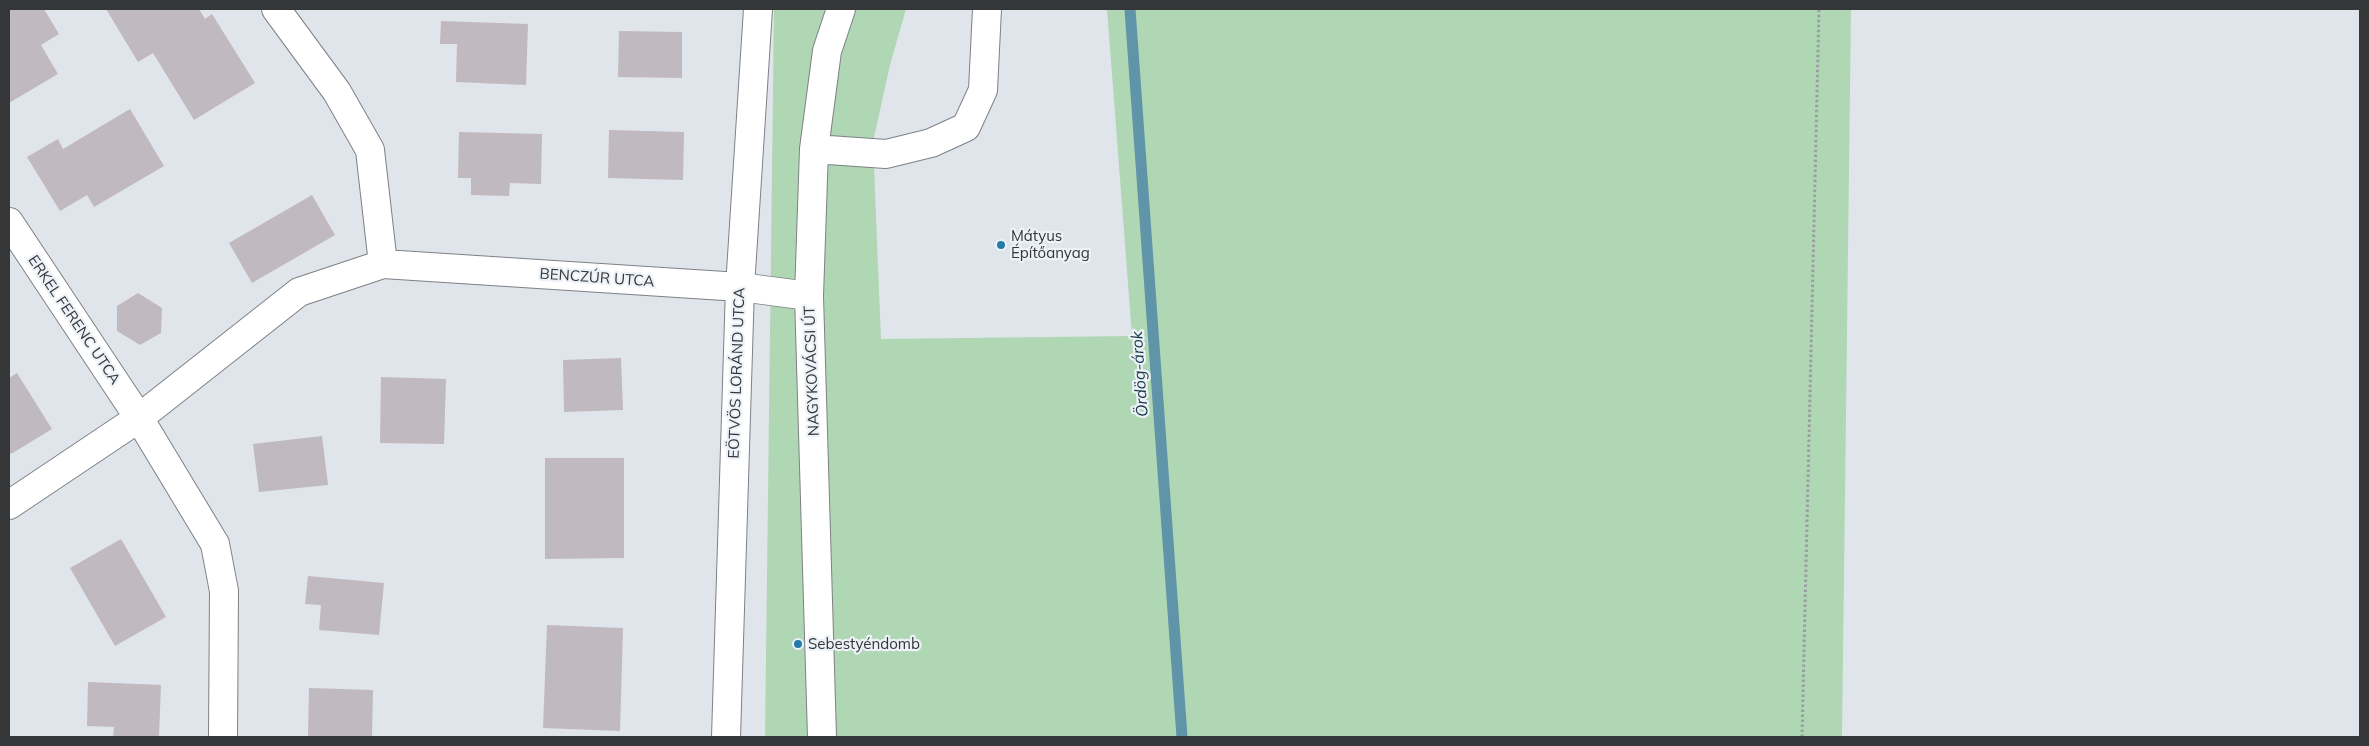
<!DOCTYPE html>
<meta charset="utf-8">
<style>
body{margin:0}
#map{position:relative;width:2369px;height:746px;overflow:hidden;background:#e0e5eb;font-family:Mulish,sans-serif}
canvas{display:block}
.frame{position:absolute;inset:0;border:10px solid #343638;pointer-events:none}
</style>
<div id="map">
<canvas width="2369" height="746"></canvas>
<div class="frame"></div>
</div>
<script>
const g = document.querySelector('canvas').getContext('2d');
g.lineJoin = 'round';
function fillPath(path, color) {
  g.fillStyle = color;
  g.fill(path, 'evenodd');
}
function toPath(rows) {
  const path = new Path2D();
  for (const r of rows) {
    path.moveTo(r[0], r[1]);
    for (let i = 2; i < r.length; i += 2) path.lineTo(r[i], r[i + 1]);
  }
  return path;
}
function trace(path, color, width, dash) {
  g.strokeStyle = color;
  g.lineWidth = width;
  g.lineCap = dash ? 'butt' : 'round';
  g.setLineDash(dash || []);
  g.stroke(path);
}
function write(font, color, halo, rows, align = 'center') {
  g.font = font + ' Mulish,sans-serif';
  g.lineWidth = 4.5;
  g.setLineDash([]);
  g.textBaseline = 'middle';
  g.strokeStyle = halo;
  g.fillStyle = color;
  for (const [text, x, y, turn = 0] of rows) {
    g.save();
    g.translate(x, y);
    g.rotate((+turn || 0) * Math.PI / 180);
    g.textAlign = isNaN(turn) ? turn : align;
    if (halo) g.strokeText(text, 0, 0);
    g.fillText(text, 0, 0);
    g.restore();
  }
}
fillPath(toPath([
 [774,9,906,9,890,65,873,142,881,339,1132,336,1107,9,1851,9,1842,737,765,737]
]), '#b0d7b4');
trace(toPath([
 [1130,9,1182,737]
]), '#5f94a9', 11);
fillPath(toPath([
 [9,9,44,9,59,34,41,45,58,74,9,103],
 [106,9,199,9,205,19,212,14,255,83,194,120,153,53,138,62],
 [441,21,528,24,526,85,456,82,457,44,440,44],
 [619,31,682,32,682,78,618,77],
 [130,109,164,166,94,207,87,195,60,211,27,157,58,139,63,149],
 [609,130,684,132,683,180,608,178],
 [459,132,542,134,541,184,510,183,509,196,471,195,471,178,458,178],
 [312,195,335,235,252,283,229,243],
 [138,293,162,308,161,333,140,345,117,331,117,306],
 [621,358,623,410,564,412,563,360],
 [17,373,52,429,11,454,9,451,9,378],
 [381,377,446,379,444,444,380,443],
 [322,436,328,485,259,492,253,444],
 [545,458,624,458,624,558,545,559],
 [121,539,166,617,115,646,70,568],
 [308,576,384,583,379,635,319,630,321,605,305,604],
 [547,625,623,628,620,731,543,728],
 [88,682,161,685,159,737,113,737,114,727,87,726],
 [309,688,373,690,372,737,308,737]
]), '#c0b9bf');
const minor = toPath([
 [276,9,337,92,370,150,383,264],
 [814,149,886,154,931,143,966,127,983,90,987,9],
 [9,222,139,418,215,544,224,591,223,737],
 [9,505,139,418,299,292,383,264,740,287,809,296],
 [726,737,740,287,758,9],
 [822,737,809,296,814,149,827,51,841,9]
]);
trace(minor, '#7d8187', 30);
trace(toPath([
 [1802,737,1819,9]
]), '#9a9da2', 3, [2.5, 2.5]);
trace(minor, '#fff', 28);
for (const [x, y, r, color] of [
 [1001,245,5,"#247baa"],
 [798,644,5,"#247baa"]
]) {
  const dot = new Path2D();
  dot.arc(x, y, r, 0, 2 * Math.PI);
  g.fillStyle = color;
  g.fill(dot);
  trace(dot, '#edf2f8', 2);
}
write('15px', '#343638', '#edf2f8', [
 ["Mátyus",1011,236],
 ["Építőanyag",1011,253],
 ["Sebestyéndomb",808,644]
], 'left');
write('15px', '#343638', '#edf2f8', [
 ["BENCZÚR UTCA",597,278,4],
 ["ERKEL FERENC UTCA",74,320,56],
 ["NAGYKOVÁCSI ÚT",812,371,-92],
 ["EÖTVÖS LORÁND UTCA",737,373,-88]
]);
write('italic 16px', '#153845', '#edf2f8', [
 ["Ördög-árok",1140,374,-94]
]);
</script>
